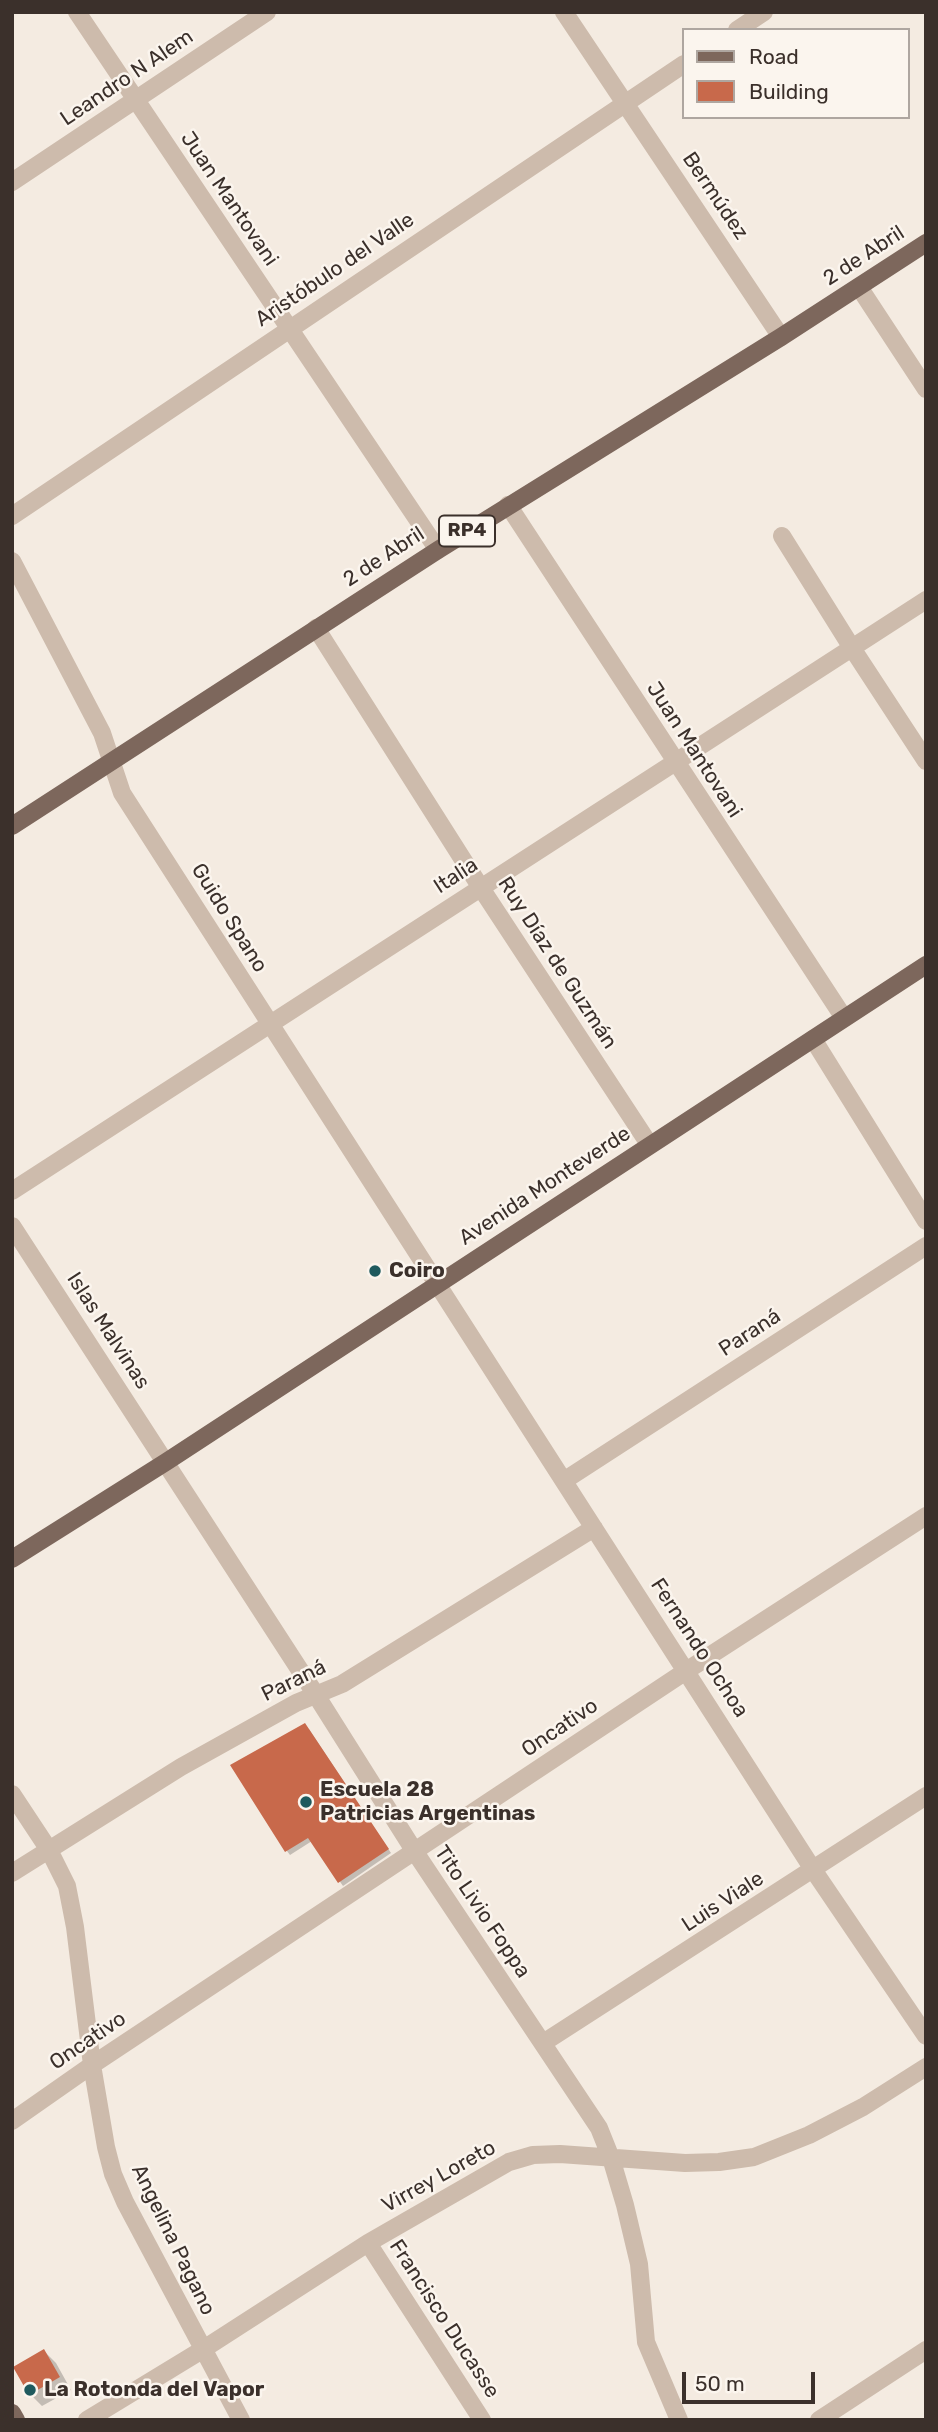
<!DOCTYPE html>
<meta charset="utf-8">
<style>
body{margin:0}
#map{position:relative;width:938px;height:2432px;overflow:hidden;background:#f4ebe1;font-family:Rubik,sans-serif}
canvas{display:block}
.frame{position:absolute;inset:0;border:14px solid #3b302b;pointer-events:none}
.legend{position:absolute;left:682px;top:28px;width:228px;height:91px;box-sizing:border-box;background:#fbf5ee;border:2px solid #aea6a0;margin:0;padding:9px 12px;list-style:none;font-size:21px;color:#3b302b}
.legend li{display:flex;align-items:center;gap:14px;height:35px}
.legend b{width:35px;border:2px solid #aea6a0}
.scale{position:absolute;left:682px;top:2372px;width:133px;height:32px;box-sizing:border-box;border:4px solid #3b302b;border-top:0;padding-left:9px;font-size:21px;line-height:24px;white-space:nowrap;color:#3b302b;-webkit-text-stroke:5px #fbf5ee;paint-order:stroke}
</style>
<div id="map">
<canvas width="938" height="2432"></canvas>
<div class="frame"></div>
<ul class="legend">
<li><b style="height:9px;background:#7d675c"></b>Road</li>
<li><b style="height:19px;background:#c8694b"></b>Building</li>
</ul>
<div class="scale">50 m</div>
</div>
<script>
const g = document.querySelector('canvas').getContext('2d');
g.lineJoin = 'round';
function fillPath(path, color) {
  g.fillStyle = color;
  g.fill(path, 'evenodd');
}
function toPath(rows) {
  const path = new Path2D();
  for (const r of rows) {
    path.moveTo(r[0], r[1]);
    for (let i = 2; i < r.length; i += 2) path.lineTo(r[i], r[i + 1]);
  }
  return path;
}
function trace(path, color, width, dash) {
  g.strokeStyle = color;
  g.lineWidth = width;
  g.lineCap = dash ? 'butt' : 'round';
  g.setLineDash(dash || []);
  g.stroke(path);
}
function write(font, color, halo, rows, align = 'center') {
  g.font = font + ' Rubik,sans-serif';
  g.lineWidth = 5;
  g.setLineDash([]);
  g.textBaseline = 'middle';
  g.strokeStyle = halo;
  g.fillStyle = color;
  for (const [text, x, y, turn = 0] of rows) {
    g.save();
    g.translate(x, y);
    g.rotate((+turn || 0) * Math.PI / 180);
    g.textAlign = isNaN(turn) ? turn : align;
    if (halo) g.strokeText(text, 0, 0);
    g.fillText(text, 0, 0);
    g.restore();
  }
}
fillPath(toPath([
 [309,1729,391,1853,343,1886,312,1841,290,1855,287,1851,233,1766],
 [44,2351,56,2363,71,2390,42,2406,30,2394]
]), '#0003');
fillPath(toPath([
 [305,1723,389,1849,338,1883,308,1838,285,1852,230,1765],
 [44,2349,60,2377,29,2395,13,2367]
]), '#c8694b');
trace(toPath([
 [77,12,438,550],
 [564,12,781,337],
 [737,30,764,12],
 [12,182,267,12],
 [859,287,926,389],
 [508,505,844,1018],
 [12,516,684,64],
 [782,536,852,648,926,761],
 [12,561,102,733,122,793,814,1871,926,2036],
 [316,628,481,888,649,1144],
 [813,1039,926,1221],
 [12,1191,926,600],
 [12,1226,316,1695,415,1852,599,2128,611,2158,625,2205,639,2264,646,2342,679,2420],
 [565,1480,926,1246],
 [12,1794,49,1850,67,1886,75,1927,92,2065,106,2147,113,2174,125,2202,241,2420],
 [12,1873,181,1767,296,1703,342,1684,594,1528],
 [543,2043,926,1796],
 [12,2121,92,2065,686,1671,926,1516],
 [368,2243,482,2420],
 [87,2420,202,2350,368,2243,509,2162,533,2155,560,2154,685,2163,719,2162,754,2157,809,2135,863,2107,926,2067],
 [819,2420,926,2350]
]), '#cdbbac', 18);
trace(toPath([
 [12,826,438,550,781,337,926,243],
 [12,1559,166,1462,926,965],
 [12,2413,16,2420]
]), '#7d675c', 18);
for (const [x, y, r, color] of [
 [375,1271,7,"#1f5a5e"],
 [306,1802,7,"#1f5a5e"],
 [30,2390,7,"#1f5a5e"]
]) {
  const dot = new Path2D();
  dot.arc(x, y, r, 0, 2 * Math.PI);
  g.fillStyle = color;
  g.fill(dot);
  trace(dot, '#fbf5ee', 2.5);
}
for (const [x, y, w] of [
 [467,531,56]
]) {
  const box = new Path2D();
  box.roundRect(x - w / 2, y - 15.5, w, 31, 5);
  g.fillStyle = '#fbf5ee';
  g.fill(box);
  trace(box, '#3b302b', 2);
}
write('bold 19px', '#3b302b', null, [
 ["RP4",467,531]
]);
write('21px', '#3b302b', '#fbf5ee', [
 ["Leandro N Alem",127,78,-34],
 ["Bermúdez",715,196,56],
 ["Juan Mantovani",229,199,56],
 ["2 de Abril",864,256,-33],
 ["Aristóbulo del Valle",335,270,-34],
 ["2 de Abril",384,557,-33],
 ["Juan Mantovani",694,750,57],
 ["Italia",456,876,-33],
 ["Guido Spano",229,918,58],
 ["Ruy Díaz de Guzmán",557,963,57],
 ["Avenida Monteverde",545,1186,-33],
 ["Islas Malvinas",108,1331,57],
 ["Paraná",750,1333,-33],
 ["Fernando Ochoa",699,1648,57],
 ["Paraná",294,1681,-26],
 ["Oncativo",560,1728,-34],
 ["Luis Viale",723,1902,-33],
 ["Tito Livio Foppa",482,1912,56],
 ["Oncativo",88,2041,-34],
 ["Virrey Loreto",439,2177,-29],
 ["Angelina Pagano",173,2240,64],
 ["Francisco Ducasse",444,2319,57]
]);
write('bold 21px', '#3b302b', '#fbf5ee', [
 ["Coiro",389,1271],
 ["Escuela 28",320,1790],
 ["Patricias Argentinas",320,1814],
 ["La Rotonda del Vapor",44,2390]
], 'left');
</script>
